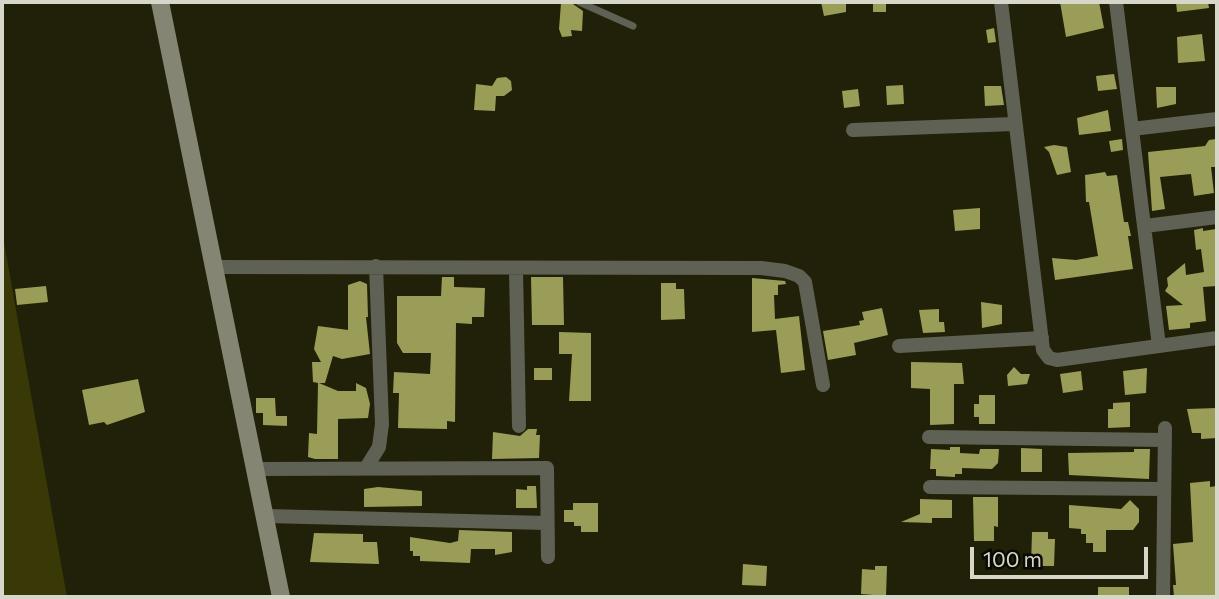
<!DOCTYPE html>
<style>
body{margin:0}
#map{position:relative;width:1219px;height:599px;overflow:hidden;background:#202108;font-family:Commissioner,sans-serif}
canvas{display:block}
.frame{position:absolute;inset:0;border:4px solid #d6d7c8;pointer-events:none}
.scale{position:absolute;left:970px;top:547px;width:178px;height:32px;box-sizing:border-box;border:4px solid #d6d7c8;border-top:0;padding-left:9px;font-size:21px;line-height:24px;white-space:nowrap;color:#d6d7c8;-webkit-text-stroke:5px #090a03;paint-order:stroke}
</style>
<div id="map">
<canvas width="1219" height="599"></canvas>
<div class="frame"></div>
<div class="scale">100 m</div>
</div>
<script>
const g = document.querySelector('canvas').getContext('2d');
g.lineJoin = 'round';
function fillPath(path, color) {
  g.fillStyle = color;
  g.fill(path, 'evenodd');
}
function toPath(rows) {
  const path = new Path2D();
  for (const r of rows) {
    path.moveTo(r[0], r[1]);
    for (let i = 2; i < r.length; i += 2) path.lineTo(r[i], r[i + 1]);
  }
  return path;
}
function trace(path, color, width, dash) {
  g.strokeStyle = color;
  g.lineWidth = width;
  g.lineCap = dash ? 'butt' : 'round';
  g.setLineDash(dash || []);
  g.stroke(path);
}
fillPath(toPath([
 [2,231,67,597,2,597]
]), '#383907');
fillPath(toPath([
 [821,2,846,2,846,12,824,16],
 [873,2,886,2,886,12,873,12],
 [1060,2,1099,2,1104,28,1066,37],
 [1176,2,1208,2,1209,8,1177,12],
 [561,3,573,4,583,11,582,31,571,30,572,36,562,37,559,29],
 [994,28,996,42,988,43,986,30],
 [1202,34,1205,61,1178,63,1177,37],
 [1114,74,1117,89,1098,91,1096,76],
 [506,77,511,81,512,90,504,96,496,96,495,111,474,110,476,84,492,86,497,78],
 [903,85,904,104,887,105,886,86],
 [984,86,1001,86,1004,105,985,106],
 [1156,87,1176,87,1176,104,1157,108],
 [858,89,860,106,844,108,842,91],
 [1108,110,1111,131,1079,135,1077,118],
 [1122,139,1123,150,1111,152,1109,141],
 [1216,139,1217,167,1211,167,1214,193,1194,196,1191,174,1160,177,1165,209,1152,211,1148,152,1205,146,1209,140],
 [1054,145,1067,147,1071,172,1057,175,1049,152,1044,147],
 [1105,172,1107,176,1117,175,1124,222,1128,222,1131,236,1128,236,1133,269,1055,280,1052,258,1076,260,1098,256,1089,202,1086,202,1085,175],
 [980,208,980,229,955,231,953,210],
 [1203,228,1203,231,1216,229,1217,236,1217,286,1203,287,1206,321,1190,323,1190,328,1169,330,1166,306,1183,305,1165,291,1168,286,1167,278,1185,263,1186,275,1204,272,1201,249,1196,250,1194,230],
 [442,277,454,277,454,287,485,288,484,317,472,317,472,324,456,323,455,422,447,421,447,429,398,428,399,393,393,393,394,372,430,374,431,353,403,353,397,343,397,296,441,296],
 [531,277,563,277,564,325,532,325],
 [752,278,785,281,786,284,778,285,778,295,774,295,775,319,799,316,805,370,781,373,776,330,752,332],
 [360,281,367,284,368,317,366,317,370,354,342,359,333,356,325,383,319,383,338,391,356,391,356,383,366,388,370,404,368,418,338,419,338,459,315,459,308,457,309,433,317,434,318,383,313,382,312,362,321,362,314,349,318,326,348,330,348,285],
 [661,283,676,283,676,289,684,289,685,319,661,320],
 [46,286,48,302,17,305,15,289],
 [981,302,1002,305,1002,324,982,328],
 [882,308,888,335,854,343,856,355,828,360,823,331,860,325,859,321,864,320,862,312],
 [939,309,939,322,944,322,945,332,923,333,919,310],
 [559,332,591,333,591,401,569,401,572,354,559,354],
 [911,362,962,363,964,384,954,384,954,424,930,425,930,389,911,388],
 [1014,367,1021,374,1030,374,1027,384,1008,386,1007,375],
 [534,368,552,368,552,380,534,380],
 [1147,368,1146,393,1125,395,1123,371],
 [1081,371,1083,390,1063,393,1060,374],
 [138,379,145,412,107,425,104,422,89,425,82,390],
 [979,395,995,395,995,424,979,424,979,417,974,417,974,404,979,404],
 [256,398,275,398,276,416,287,416,287,426,263,425,263,413,256,413],
 [1130,402,1130,427,1108,428,1108,409,1113,409,1113,403],
 [1217,408,1217,438,1201,439,1201,433,1192,433,1187,409],
 [528,429,537,429,536,435,540,435,539,458,492,459,493,432,520,436],
 [950,447,960,447,960,453,979,454,980,449,999,449,998,463,992,469,962,468,962,474,955,474,955,477,936,476,936,469,930,469,931,449,950,450],
 [1021,448,1042,449,1042,472,1021,472],
 [1134,449,1150,449,1149,479,1069,475,1068,453,1134,452],
 [1210,481,1210,487,1217,486,1217,595,1174,597,1173,585,1176,585,1173,544,1193,542,1190,483],
 [527,486,536,486,537,508,516,508,516,489,527,490],
 [378,487,422,491,422,506,364,507,364,489],
 [973,497,998,497,998,527,994,526,994,541,974,541],
 [920,499,952,500,952,518,932,518,932,523,901,522,920,514],
 [1130,500,1139,509,1139,522,1133,530,1106,530,1106,552,1093,552,1093,543,1086,543,1086,534,1081,534,1081,529,1069,528,1069,505,1121,509],
 [573,503,598,503,598,532,581,532,581,526,574,526,574,522,564,522,564,510,573,510],
 [459,530,512,532,512,552,495,555,495,549,471,549,470,563,420,561,420,556,413,556,413,551,410,551,410,537,450,543,458,541],
 [1032,532,1048,532,1048,539,1055,539,1054,566,1031,566],
 [314,533,363,534,363,542,377,542,379,564,310,562],
 [743,564,767,566,766,586,742,585],
 [875,566,887,566,886,596,861,594,862,569,875,570],
 [1098,587,1129,587,1129,596,1098,597]
]), '#9a9d57');
trace(toPath([
 [579,2,633,26]
]), '#606155', 7);
trace(toPath([
 [1001,2,1043,350,1049,358,1057,360,1217,338],
 [1116,2,1159,346],
 [1132,129,1217,119],
 [853,130,1014,124],
 [1145,226,1217,217],
 [213,267,761,268,785,271,799,276,805,282,823,385],
 [516,270,519,426],
 [899,346,1042,338],
 [929,437,1165,440],
 [366,468,379,447,382,424,376,266],
 [257,469,547,468,548,557],
 [930,487,1164,489],
 [266,516,546,523],
 [1163,597,1165,428]
]), '#606155', 14);
trace(toPath([
 [160,2,281,597]
]), '#848673', 18);
</script>
